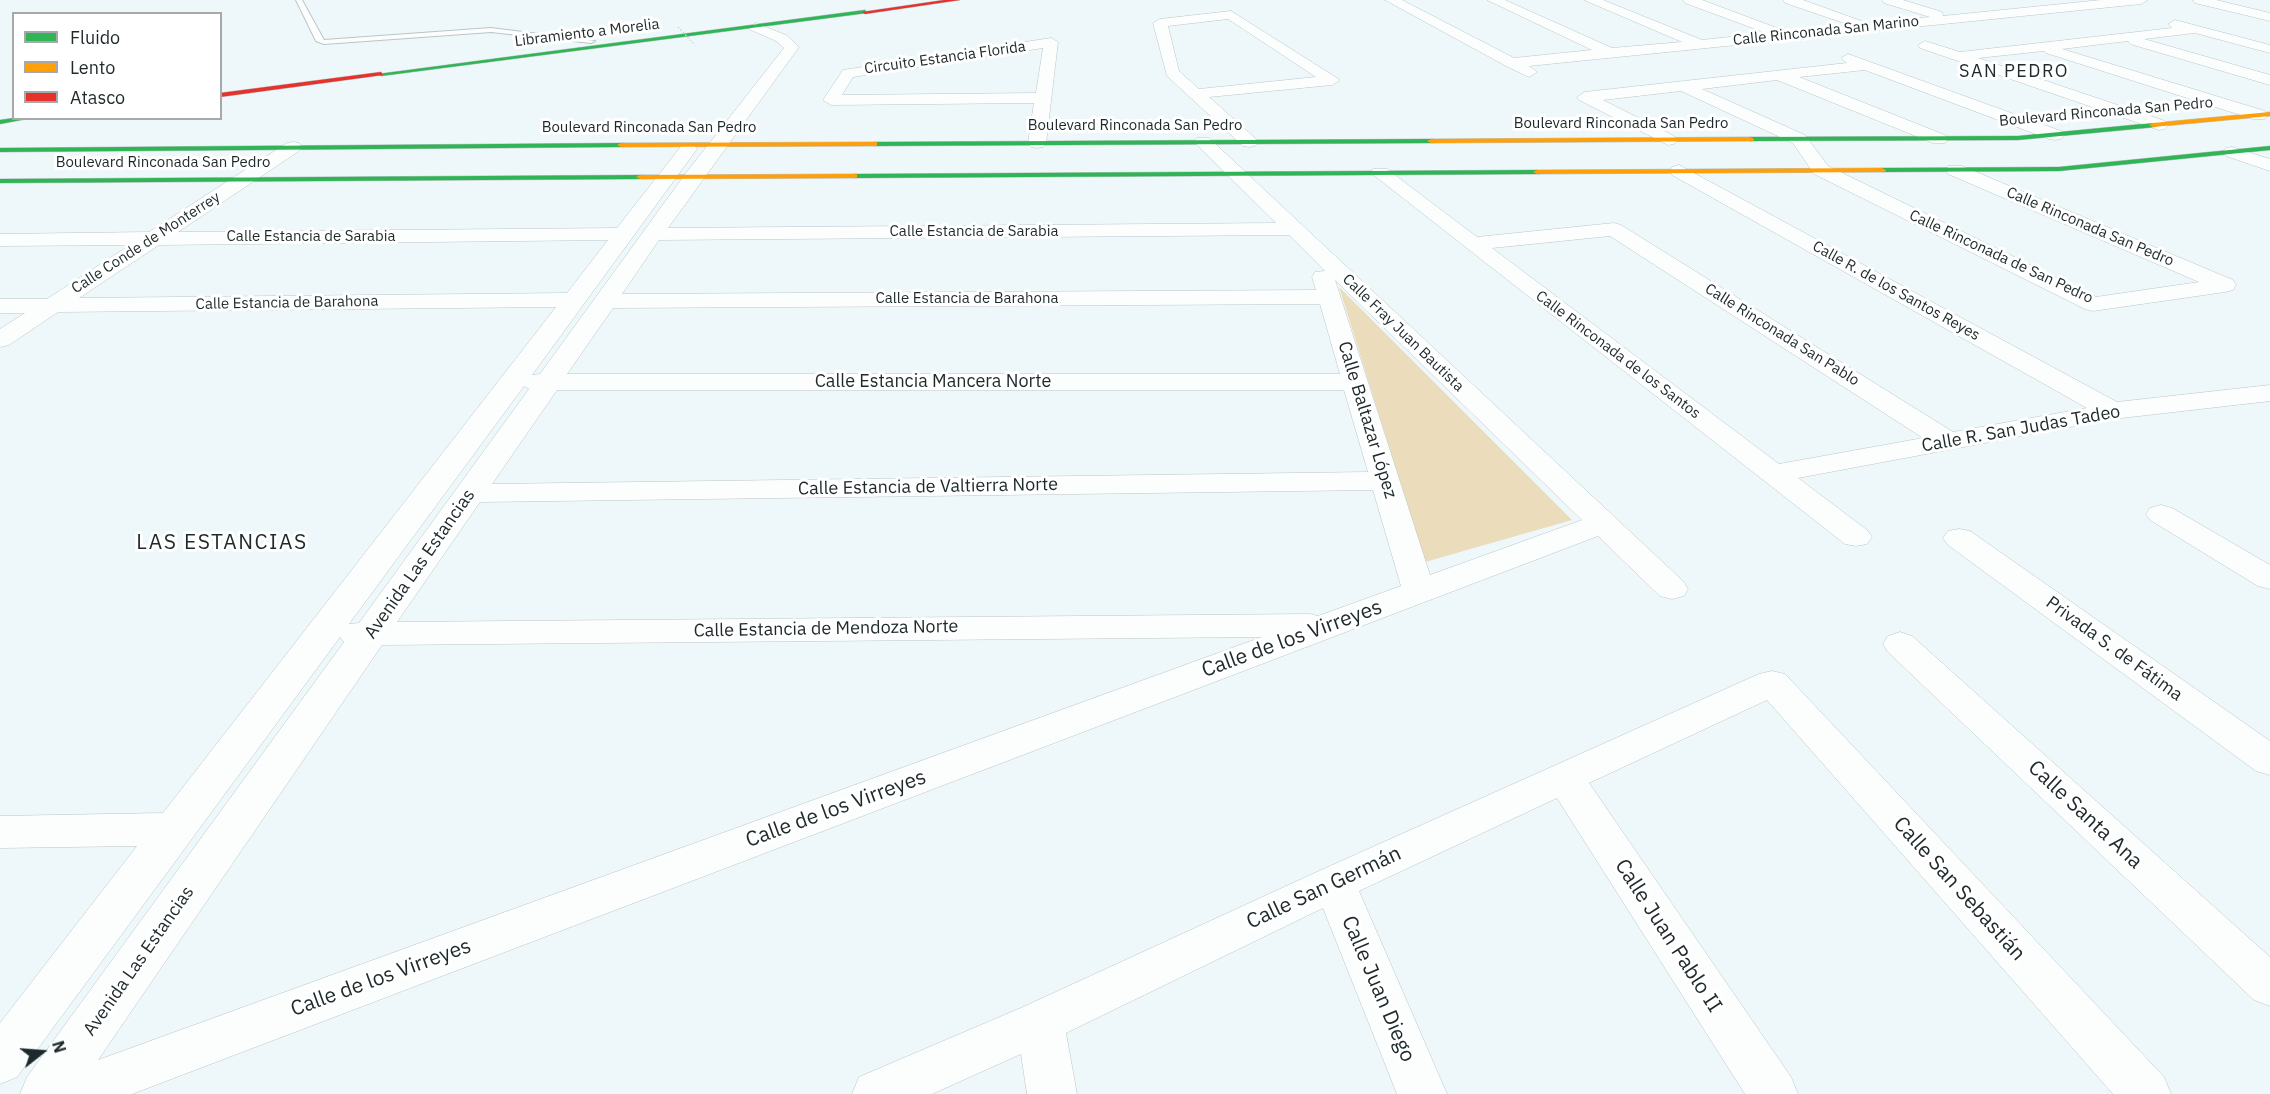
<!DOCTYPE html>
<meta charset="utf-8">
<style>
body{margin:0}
#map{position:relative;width:2270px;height:1094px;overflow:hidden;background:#eef8fa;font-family:"IBM Plex Sans",sans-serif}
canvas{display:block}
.legend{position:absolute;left:12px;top:12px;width:210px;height:108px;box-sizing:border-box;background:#fff;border:2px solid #a5a9aa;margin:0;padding:8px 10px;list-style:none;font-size:18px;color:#1d292b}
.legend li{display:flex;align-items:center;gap:12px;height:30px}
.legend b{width:30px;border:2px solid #a5a9aa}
.north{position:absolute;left:12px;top:1022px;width:60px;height:60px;-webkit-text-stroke:4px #fff;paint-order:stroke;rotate:73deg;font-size:16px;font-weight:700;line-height:24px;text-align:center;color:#1d292b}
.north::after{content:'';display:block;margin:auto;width:21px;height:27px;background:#1d292b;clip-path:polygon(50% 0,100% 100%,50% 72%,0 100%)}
</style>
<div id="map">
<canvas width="2270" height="1094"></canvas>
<ul class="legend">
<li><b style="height:8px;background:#30b455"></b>Fluido</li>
<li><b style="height:8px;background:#ff9f0a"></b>Lento</li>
<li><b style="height:8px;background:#e5322d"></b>Atasco</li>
</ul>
<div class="north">N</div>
</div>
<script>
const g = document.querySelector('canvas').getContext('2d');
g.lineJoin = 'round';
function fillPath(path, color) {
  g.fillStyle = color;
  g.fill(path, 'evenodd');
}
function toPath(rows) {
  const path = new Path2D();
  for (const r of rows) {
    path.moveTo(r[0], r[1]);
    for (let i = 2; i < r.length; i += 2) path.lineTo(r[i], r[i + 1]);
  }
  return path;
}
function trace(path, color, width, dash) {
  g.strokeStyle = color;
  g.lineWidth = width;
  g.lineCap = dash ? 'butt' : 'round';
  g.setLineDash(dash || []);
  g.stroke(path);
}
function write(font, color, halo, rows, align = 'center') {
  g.font = font + ' "IBM Plex Sans",sans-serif';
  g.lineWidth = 6;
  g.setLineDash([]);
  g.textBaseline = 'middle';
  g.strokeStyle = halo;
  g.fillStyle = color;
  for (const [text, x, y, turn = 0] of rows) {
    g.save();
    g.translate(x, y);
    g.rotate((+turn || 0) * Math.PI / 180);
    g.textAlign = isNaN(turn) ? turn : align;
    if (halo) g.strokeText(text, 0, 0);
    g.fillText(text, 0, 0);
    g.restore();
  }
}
fillPath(toPath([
 [1339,287,1572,520,1425,562]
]), '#ebdcbb');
const lane = toPath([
 [296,0,302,0,324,40,491,28,595,41,591,43,491,32,324,44,316,41,296,0]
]);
const street = toPath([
 [1385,0,1402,0,1514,58,1592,50,1487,0,1505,0,1612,48,1682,42,1584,0,1603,0,1702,40,1766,33,1685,3,1683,0,1702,0,1785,31,1850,25,1785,3,1783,0,1803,0,1867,23,1930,17,1884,3,1882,0,1903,0,1942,12,1943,16,2101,0,2148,0,2141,4,1529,66,1537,72,1529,77,1506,66,1385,0],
 [2193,0,2216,0,2270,13,2270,21,2195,3,2193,0],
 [1231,11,1340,80,1332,85,1209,97,1255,138,1258,142,1255,146,1249,147,1243,146,1167,76,1153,23,1160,19,1231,11],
 [1228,19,1316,77,1199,89,1179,71,1168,26,1228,19],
 [2175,20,2270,45,2270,53,2195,33,2144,39,2270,75,2270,85,2130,44,2128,41,2062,49,2265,111,2267,115,2265,119,2253,119,2046,53,2044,51,1978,58,2165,121,2168,125,2165,129,2159,130,1920,48,1918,45,1925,41,1960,52,2172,28,2168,24,2175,20],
 [756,23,786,35,799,47,668,228,1276,223,1194,142,1197,138,1209,138,1684,582,1688,589,1684,596,1672,599,1660,596,1598,536,132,1094,20,1094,27,1077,344,642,340,637,17,1077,0,1084,0,1023,137,846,0,848,0,816,163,813,556,307,58,312,9,345,0,347,0,329,25,313,0,313,0,299,47,299,130,245,0,246,0,234,149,232,287,143,293,142,299,143,302,147,299,151,178,232,617,228,682,145,694,145,697,149,694,153,532,375,540,374,686,173,784,48,776,41,751,30,749,27,756,23],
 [1289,235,1325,271,1315,272,1312,277,1316,290,622,294,659,240,1289,235],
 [608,240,567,293,79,298,159,245,608,240],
 [1335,280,1582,520,1430,575,1335,280],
 [1320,304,1340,374,567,374,613,308,1320,304],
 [524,386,529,389,359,623,349,624,524,386],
 [557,390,1344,390,1368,472,492,484,557,390],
 [1373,490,1401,586,1318,616,1310,614,397,622,480,502,1373,490],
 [1262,637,98,1060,382,645,1262,637],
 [1051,38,1058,42,1046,143,1043,147,1037,148,1031,147,1028,143,1034,103,831,105,823,100,843,70,1051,38],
 [1043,48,1036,93,842,95,853,77,1043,48],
 [1848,54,2061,131,2064,135,2061,139,2055,140,2049,139,1865,70,1799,77,1945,135,1948,139,1945,143,1933,143,1777,80,1702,89,1805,135,1828,166,2096,297,2199,282,1948,174,1946,170,1948,166,1962,166,2233,280,2236,285,2233,290,2225,292,2093,311,2085,309,1814,174,1793,143,1681,91,1603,100,1674,136,1677,140,1674,144,1668,145,1579,100,1577,97,1585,92,1847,63,1841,58,1848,54],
 [2232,147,2270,159,2270,171,2226,156,2223,152,2226,148,2232,147],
 [1679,165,2117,402,2270,385,2270,401,2113,419,1798,478,1867,530,1872,537,1867,544,1856,546,1845,544,1371,173,1373,169,1387,169,1477,237,1614,223,1621,225,1953,432,2087,408,1672,175,1670,171,1672,167,1679,165],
 [1610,236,1923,438,1779,464,1492,248,1610,236],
 [2161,505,2172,508,2270,565,2270,589,2258,586,2150,520,2146,514,2150,508,2161,505],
 [1959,529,1970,531,2270,741,2270,775,2256,771,1948,545,1943,538,1948,531,1959,529],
 [1900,632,1912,636,2270,957,2270,1006,2254,1000,1888,652,1883,644,1888,636,1900,632],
 [1772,671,1785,674,2164,1077,2171,1094,2113,1094,1767,700,1589,783,1791,1077,1798,1094,1745,1094,1557,798,1359,891,1447,1094,1397,1094,1323,908,1066,1033,1077,1094,1027,1094,1021,1054,932,1094,852,1094,859,1077,1023,1007,1319,871,1759,674,1772,671]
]);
const fast = toPath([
 [865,10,867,13,381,76,378,74,865,10],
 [14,118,32,118,0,124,0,120,14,118],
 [2153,123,2157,125,2156,127,2018,140,1750,141,1746,139,1750,137,2018,136,2153,123],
 [1431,139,1434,139,1434,143,874,146,870,144,874,142,1431,139],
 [624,143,624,147,621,147,0,152,0,148,624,143],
 [2270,146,2270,150,2059,171,1882,172,1878,170,1882,168,2059,167,2270,146],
 [1537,170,1541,172,1540,174,854,178,850,176,854,174,1537,170],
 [643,175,644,177,640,179,0,183,0,179,643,175]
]);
const slow = toPath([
 [2270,112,2270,116,2153,127,2149,125,2153,123,2270,112],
 [1750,137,1754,139,1753,141,1431,143,1427,141,1431,139,1750,137],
 [874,142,877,142,877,146,621,147,617,145,621,143,874,142],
 [1882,168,1886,170,1885,172,1537,174,1533,172,1537,170,1882,168],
 [854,174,857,174,857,178,640,179,636,177,640,175,854,174]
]);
const jam = toPath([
 [944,0,960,0,865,14,862,12,944,0],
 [381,72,383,75,220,97,220,93,381,72]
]);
trace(lane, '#bbc5c7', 2);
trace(street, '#bbc5c7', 1);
trace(fast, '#bbc5c7', 1);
trace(slow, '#bbc5c7', 1);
trace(jam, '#bbc5c7', 1);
fillPath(lane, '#fcfefe');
fillPath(street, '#fcfefe');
fillPath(fast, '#30b455');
fillPath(slow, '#ff9f0a');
fillPath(jam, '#e5322d');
trace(toPath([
 [678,27,695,45]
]), '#d1d5d5', 1.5, [1.5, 2]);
write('15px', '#1d292b', '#fff', [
 ["Calle Rinconada San Marino",1826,31,-6],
 ["Libramiento a Morelia",587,33,-7],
 ["Circuito Estancia Florida",945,58,-8],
 ["Boulevard Rinconada San Pedro",2106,112,-5],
 ["Boulevard Rinconada San Pedro",1621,124],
 ["Boulevard Rinconada San Pedro",1135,126],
 ["Boulevard Rinconada San Pedro",649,128],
 ["Boulevard Rinconada San Pedro",163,163],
 ["Calle Rinconada San Pedro",2090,227,23],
 ["Calle Estancia de Sarabia",974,232],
 ["Calle Estancia de Sarabia",311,237],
 ["Calle Conde de Monterrey",146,243,-33],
 ["Calle Rinconada de San Pedro",2001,257,25],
 ["Calle R. de los Santos Reyes",1896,291,29],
 ["Calle Estancia de Barahona",967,299],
 ["Calle Estancia de Barahona",287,303,-1],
 ["Calle Fray Juan Bautista",1403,333,44],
 ["Calle Rinconada San Pablo",1782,335,32],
 ["Calle Rinconada de los Santos",1618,355,37]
]);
g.letterSpacing = '1.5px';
write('18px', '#1d292b', '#fff', [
 ["SAN PEDRO",2014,72]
]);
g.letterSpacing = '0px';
write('18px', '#1d292b', '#fff', [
 ["Calle Estancia Mancera Norte",933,382],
 ["Calle Baltazar López",1367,420,73],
 ["Calle R. San Judas Tadeo",2021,429,-10],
 ["Calle Estancia de Valtierra Norte",928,487,-1],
 ["Avenida Las Estancias",420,564,-55],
 ["Calle Estancia de Mendoza Norte",826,629,-1],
 ["Privada S. de Fátima",2114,649,36],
 ["Avenida Las Estancias",139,961,-55]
]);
g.letterSpacing = '1.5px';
write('21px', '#1d292b', '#fff', [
 ["LAS ESTANCIAS",222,543]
]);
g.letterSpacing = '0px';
write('21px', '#1d292b', '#fff', [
 ["Calle de los Virreyes",1292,639,-20],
 ["Calle de los Virreyes",836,809,-20],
 ["Calle Santa Ana",2085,815,43],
 ["Calle San Germán",1324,888,-25],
 ["Calle San Sebastián",1959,889,48],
 ["Calle Juan Pablo II",1668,936,57],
 ["Calle de los Virreyes",381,978,-20],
 ["Calle Juan Diego",1378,989,67]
]);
</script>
